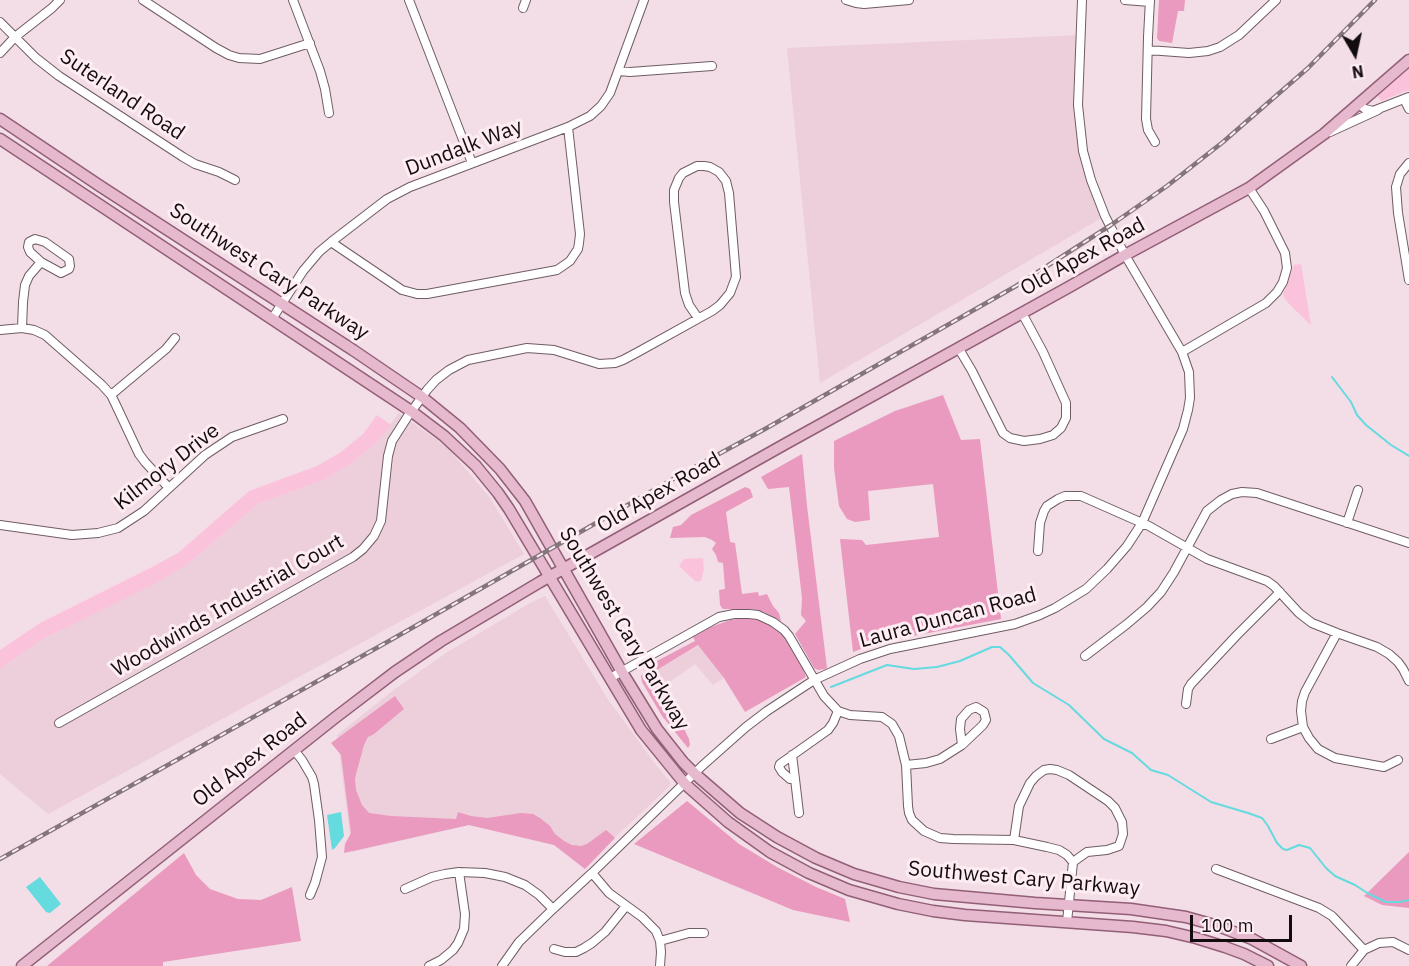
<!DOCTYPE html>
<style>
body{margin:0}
#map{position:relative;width:1409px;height:966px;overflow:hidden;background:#f3dde6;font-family:"IBM Plex Sans",sans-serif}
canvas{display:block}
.north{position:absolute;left:1325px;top:24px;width:60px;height:60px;-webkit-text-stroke:4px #feecf3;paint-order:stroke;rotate:171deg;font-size:16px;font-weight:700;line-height:24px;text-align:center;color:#130c0f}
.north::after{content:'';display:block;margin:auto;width:21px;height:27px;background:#130c0f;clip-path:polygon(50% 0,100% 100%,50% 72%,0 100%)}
.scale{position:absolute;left:1190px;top:915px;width:102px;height:27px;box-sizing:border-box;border:3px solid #130c0f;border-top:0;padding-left:8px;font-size:18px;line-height:21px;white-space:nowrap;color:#130c0f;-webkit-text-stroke:4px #feecf3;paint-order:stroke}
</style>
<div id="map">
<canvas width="1409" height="966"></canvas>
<div class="north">N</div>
<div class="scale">100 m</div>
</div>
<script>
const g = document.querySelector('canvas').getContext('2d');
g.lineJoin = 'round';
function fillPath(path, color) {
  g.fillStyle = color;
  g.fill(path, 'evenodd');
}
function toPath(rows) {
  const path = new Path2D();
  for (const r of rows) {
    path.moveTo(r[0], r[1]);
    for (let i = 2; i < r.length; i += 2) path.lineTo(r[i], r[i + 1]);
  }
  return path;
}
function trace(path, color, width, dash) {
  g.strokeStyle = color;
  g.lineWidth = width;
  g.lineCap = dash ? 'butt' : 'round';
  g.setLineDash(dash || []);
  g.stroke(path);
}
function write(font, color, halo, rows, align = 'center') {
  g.font = font + ' "IBM Plex Sans",sans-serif';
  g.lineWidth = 6;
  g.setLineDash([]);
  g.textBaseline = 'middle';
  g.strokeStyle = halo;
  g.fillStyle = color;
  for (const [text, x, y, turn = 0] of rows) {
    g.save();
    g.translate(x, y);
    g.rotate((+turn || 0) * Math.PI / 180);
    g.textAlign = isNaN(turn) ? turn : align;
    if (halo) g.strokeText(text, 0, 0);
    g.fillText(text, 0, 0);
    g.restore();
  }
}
fillPath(toPath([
 [1081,35,1079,127,1105,216,820,383,787,48],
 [399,413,447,447,490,498,524,554,48,814,0,774,0,669,43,639,188,564,258,504,324,480,351,464,375,444],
 [545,596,607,698,656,765,670,782,670,786,610,842,585,869,554,845,469,825,352,852,337,735,395,689,449,651,532,602],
 [699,645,724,678,713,685,695,664,660,689,652,673]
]), '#edcfdb');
fillPath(toPath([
 [1409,65,1409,90,1381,101,1377,95],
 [1301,264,1311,325,1293,308,1284,298,1283,294,1287,285,1294,265],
 [377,415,391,425,375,444,351,464,324,480,258,504,188,564,151,586,43,639,0,669,0,650,40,623,152,567,178,553,249,491,317,466,341,452,363,434],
 [703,558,704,569,701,581,696,582,679,566,684,559]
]), '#fbc3db');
fillPath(toPath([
 [1159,0,1185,0,1184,11,1178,11,1172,43,1159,41,1157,38],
 [943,395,961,440,980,439,1001,619,877,643,853,652,840,539,862,540,866,545,939,537,933,484,868,491,870,520,855,522,847,519,839,506,834,468,834,441,895,411],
 [802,454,807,506,827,668,825,669,818,670,814,668,795,634,806,621,801,615,802,598,789,487,768,489,761,477],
 [745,487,750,489,753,497,726,512,730,542,735,543,742,594,758,592,759,596,767,594,773,606,779,613,781,621,764,612,752,609,723,609,720,605,719,590,725,589,723,563,718,562,716,555,712,549,716,543,712,540,705,537,670,538,673,527,681,525,691,515],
 [744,618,760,620,772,625,780,630,792,646,801,663,806,677,745,712,724,678,698,645,652,673,660,689,676,712,689,739,690,745,688,748,662,716,642,682,641,676,646,670,657,661,695,641,693,637,711,627,730,620],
 [395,696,404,709,374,734,368,737,364,745,355,778,356,790,362,805,369,813,391,816,456,819,458,812,471,816,487,818,521,813,533,814,540,818,550,826,555,834,564,841,572,845,581,846,587,844,606,830,615,838,585,869,554,845,469,825,344,853,345,844,351,833,341,755,331,743],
 [687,801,739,844,777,867,816,887,845,899,850,922,793,910,634,844],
 [1409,852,1409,908,1382,905,1364,896],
 [184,853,196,875,210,889,238,899,261,900,292,887,301,941,163,962,163,966,47,966]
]), '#ea9abe');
fillPath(toPath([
 [341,812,344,836,335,848,332,850,327,815],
 [40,877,61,904,50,913,46,912,26,887]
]), '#65dadf');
trace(toPath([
 [1332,377,1351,402,1357,415,1366,425,1391,445,1409,456],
 [831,687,887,665,914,669,937,667,960,661,992,647,1000,647,1009,655,1033,683,1069,705,1104,739,1132,753,1151,770,1168,775,1211,802,1248,813,1262,818,1268,826,1277,843,1283,849,1287,850,1299,845,1310,848,1326,868,1335,876,1355,885,1369,894,1386,902,1400,902,1409,900]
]), '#65dadf', 2);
const minor = toPath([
 [143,0,216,48,229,55,239,58,260,59,310,43],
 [293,0,320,71,325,89,329,113],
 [409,0,472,163],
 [846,0,856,3,864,4,909,0],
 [1125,0,1150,2],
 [1150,0,1148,37,1146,119,1148,130,1155,142],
 [523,8,526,0],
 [0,22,36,58,59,76,183,157,195,164,219,172,235,180],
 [1148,50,1189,53,1208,51,1220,47,1239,35,1276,0],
 [0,53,15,37,52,8,60,0],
 [619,71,630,72,712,66],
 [1404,99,1409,109],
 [1360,105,1365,109,1373,111,1409,97],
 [1330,132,1378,110],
 [1409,163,1400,174,1396,187,1398,213,1409,280],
 [331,242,402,290,417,294,427,294,557,270,570,261,578,249,579,243,580,234,568,127],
 [272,319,303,271,319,252,331,242,387,199,410,187,568,127,590,116,601,106,610,93,644,0],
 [22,328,23,302,25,285,29,276,41,262,30,252,28,247,29,242,35,239,45,242,69,259,70,266,69,269,61,273,41,262],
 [0,330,22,328,34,330,45,335,102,385,111,395,115,403,139,454,145,462,169,488],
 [959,349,972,371,1003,433,1010,438,1024,441,1040,439,1053,435,1061,428,1066,418,1066,403,1043,352,1022,313],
 [1182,352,1266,303,1277,292,1283,282,1287,268,1285,253,1264,211,1249,188],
 [111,395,166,349,175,338],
 [1347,523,1358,490],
 [0,525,72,535,98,533,118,528,144,511,205,455,232,437,283,419],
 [1038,551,1040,523,1044,511,1047,506,1058,499,1065,496,1081,496,1149,526,1207,559,1267,581,1274,586,1299,613,1312,623,1337,633,1377,647,1389,654,1398,662,1403,669,1409,681],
 [1337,633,1305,692,1302,701,1301,711,1303,727,1309,738,1318,749,1335,758,1384,767,1398,760],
 [1085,656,1127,624,1147,607,1161,592,1174,572,1207,511,1221,500,1232,494,1242,492,1257,493,1409,543],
 [610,678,719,617,734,614,749,614,758,615,773,622,784,630,789,636,824,696,838,711,850,715,882,717,892,724,899,736,906,765,908,806,909,813,912,820,924,831,940,838,953,839,1014,840,1047,847,1059,850,1067,855,1073,862,1067,922],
 [1186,704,1188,689,1191,684,1237,635,1280,592],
 [59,723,353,557,363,549,374,536,381,521,388,456,392,441,408,416,427,390,436,380,449,370,468,360,527,348,554,350,599,364,615,363,623,360,638,352,712,311,720,305,730,293,736,277,729,193,726,181,719,172,710,167,704,166,697,166,683,173,679,178,674,190,674,202,685,293,689,305,698,318],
 [1271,739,1303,727],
 [294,750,302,760,312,777,314,784,319,820,322,857,315,883,310,895],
 [792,755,795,779],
 [906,765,926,763,940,759,962,745,983,725,986,720,984,712,976,707,969,710,961,719,960,729,962,745],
 [799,813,795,779,790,779,782,772,779,767,780,764,828,730,833,723,838,711],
 [1014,840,1019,806,1030,783,1036,776,1044,770,1050,769,1057,770,1069,775,1108,801,1115,808,1122,822,1123,834,1119,846,1107,850,1087,852,1073,862],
 [1216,869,1319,908,1332,916,1364,950],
 [592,873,609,893,642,917,656,931,660,941,661,952,660,966],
 [405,889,432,877,445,874,459,872,485,873,505,877,525,885,539,895,553,909],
 [660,941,689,933,704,933],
 [554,949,565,952,576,952,584,948,592,943,605,932,626,906],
 [429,966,441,960,453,950,458,943,464,929,465,914,459,872],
 [502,966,519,942,553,909,592,873,702,766,746,727,767,711,814,680,860,659,890,649,1015,624,1040,615,1055,608,1086,589,1107,569,1127,546,1142,523,1183,429,1188,410,1190,398,1189,372,1182,352,1125,255,1105,216,1091,180,1083,151,1078,105,1082,0],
 [1351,966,1364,950,1379,943,1393,942,1409,950]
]);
const major = toPath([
 [0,119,100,186,353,350,422,397,460,428,500,469,525,501,622,672,657,729,683,762,695,774,740,813,777,837,816,858,854,874,899,887,934,894,1035,903,1131,909,1186,917,1218,926,1252,939,1301,966],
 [0,139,411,411,444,436,476,466,498,493,509,509,641,730,685,784,728,822,770,852,809,873,849,890,898,904,933,911,965,915,1133,927,1166,931,1196,938,1225,947,1244,954,1268,966],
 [22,966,336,717,395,672,441,641,540,582,787,443,1069,287,1125,255,1249,188,1324,134,1409,60]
]);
trace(minor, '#6f5c64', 10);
trace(major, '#915f76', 13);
trace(minor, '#fff', 8);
trace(major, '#e6b9ce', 10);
const rail = toPath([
 [0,859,389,641,682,474,765,429,1016,286,1111,225,1167,186,1223,142,1308,68,1375,0]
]);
trace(rail, '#83757b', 4.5);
trace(rail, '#feecf3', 2, [7]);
write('21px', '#130c0f', '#feecf3', [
 ["Suterland Road",122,95,34],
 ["Dundalk Way",464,148,-21],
 ["Old Apex Road",1083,257,-29],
 ["Southwest Cary Parkway",269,272,33],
 ["Kilmory Drive",167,467,-38],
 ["Old Apex Road",659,493,-30],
 ["Woodwinds Industrial Court",228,606,-30],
 ["Laura Duncan Road",948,618,-15],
 ["Southwest Cary Parkway",624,629,59],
 ["Old Apex Road",250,760,-38],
 ["Southwest Cary Parkway",1024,879,5]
]);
</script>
